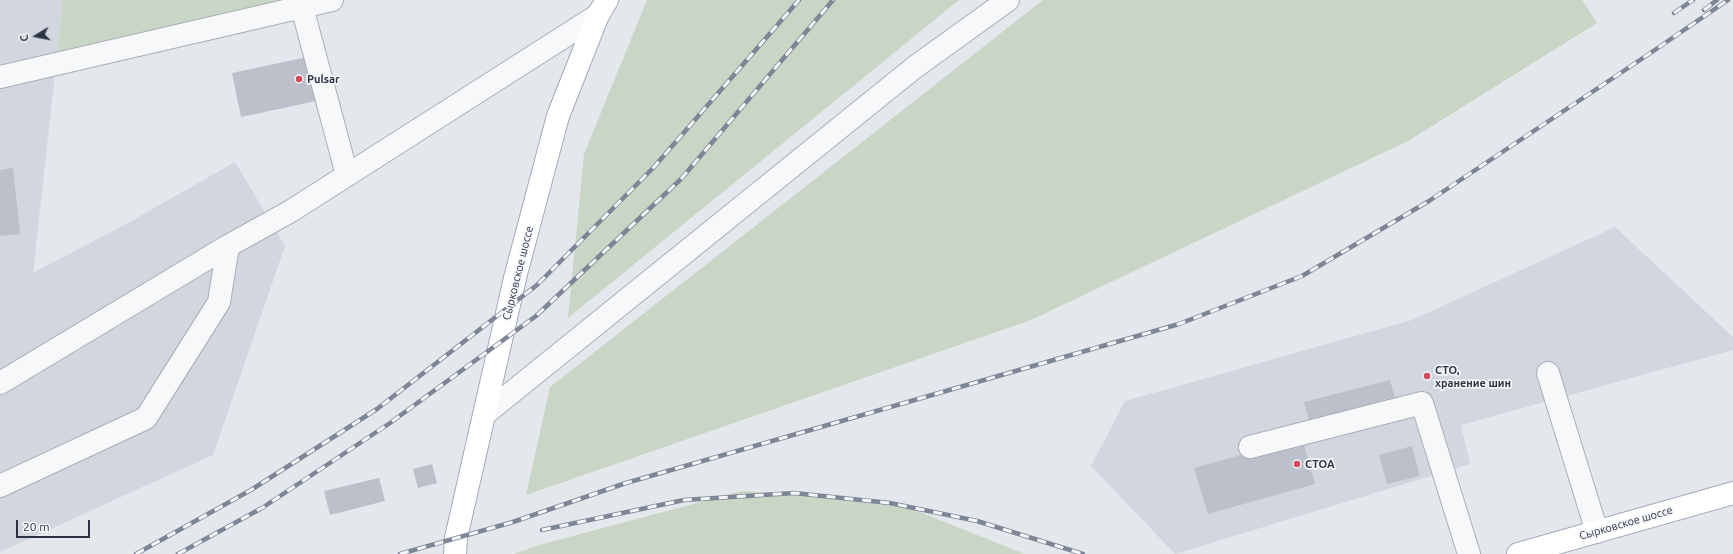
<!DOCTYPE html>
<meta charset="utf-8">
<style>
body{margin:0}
#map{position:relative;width:1733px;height:554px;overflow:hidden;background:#e4e7ec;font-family:Ubuntu,sans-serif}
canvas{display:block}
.north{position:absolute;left:16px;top:16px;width:40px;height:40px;-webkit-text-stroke:3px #f4f6f9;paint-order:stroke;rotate:260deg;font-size:11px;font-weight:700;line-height:16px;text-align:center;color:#2b3445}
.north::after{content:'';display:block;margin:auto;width:14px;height:18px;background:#2b3445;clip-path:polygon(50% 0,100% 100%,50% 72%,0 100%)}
.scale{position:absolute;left:16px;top:520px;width:74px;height:18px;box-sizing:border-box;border:2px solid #2b3445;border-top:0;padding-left:5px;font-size:12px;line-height:14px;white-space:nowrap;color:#2b3445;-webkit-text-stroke:3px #f4f6f9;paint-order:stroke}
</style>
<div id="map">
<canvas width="1733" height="554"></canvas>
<div class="north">С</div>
<div class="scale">20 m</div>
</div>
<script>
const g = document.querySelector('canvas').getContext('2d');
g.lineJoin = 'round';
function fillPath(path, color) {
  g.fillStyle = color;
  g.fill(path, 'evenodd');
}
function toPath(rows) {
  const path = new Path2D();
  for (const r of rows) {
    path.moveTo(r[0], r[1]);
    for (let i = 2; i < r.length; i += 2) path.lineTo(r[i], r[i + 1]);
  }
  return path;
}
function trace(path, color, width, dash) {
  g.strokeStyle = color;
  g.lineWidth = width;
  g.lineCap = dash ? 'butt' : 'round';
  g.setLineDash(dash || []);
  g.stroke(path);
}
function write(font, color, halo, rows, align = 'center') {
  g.font = font + ' Ubuntu,sans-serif';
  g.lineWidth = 3.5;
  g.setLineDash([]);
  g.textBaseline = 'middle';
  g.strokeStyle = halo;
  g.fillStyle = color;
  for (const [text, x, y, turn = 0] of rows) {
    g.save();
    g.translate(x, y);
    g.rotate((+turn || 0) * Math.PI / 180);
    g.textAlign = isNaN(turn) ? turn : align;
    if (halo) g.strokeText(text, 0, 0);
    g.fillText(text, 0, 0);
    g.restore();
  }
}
fillPath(toPath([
 [0,0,63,0,33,273,128,223,235,162,285,246,213,455,0,552],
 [1615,227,1733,337,1733,350,1461,425,1470,464,1175,554,1091,466,1125,401,1412,320]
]), '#d2d6de');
fillPath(toPath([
 [63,0,332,0,56,64],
 [647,0,959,0,568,318,584,154],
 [1043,0,1582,0,1597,23,1408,141,1031,320,526,495,550,387],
 [742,491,833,496,907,507,1025,554,514,554,539,545]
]), '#c9d6c5');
fillPath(toPath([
 [312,56,321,100,241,117,232,73],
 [13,168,20,234,0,236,0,170],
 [1390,380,1396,402,1310,424,1304,402],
 [1302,438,1315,484,1208,514,1194,468],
 [1412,446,1420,476,1387,484,1379,455],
 [432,464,437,483,418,488,413,469],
 [379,478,385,501,330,515,324,491]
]), '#bbc0ca');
const minor = toPath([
 [302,7,347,175],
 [0,77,332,0],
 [1548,373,1597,532],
 [0,383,228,246,291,211,598,15],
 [485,414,915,67,1008,0],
 [1250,447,1422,403,1469,554],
 [0,486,146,418,219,302,228,246]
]);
const major = toPath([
 [455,554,456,538,516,274,558,116,598,15,607,0],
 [1518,554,1733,493]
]);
trace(minor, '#a9aeb7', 24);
trace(major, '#a3abb8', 24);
trace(minor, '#f7f8fa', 22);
trace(major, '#fff', 22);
const rail = toPath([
 [1704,10,1717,0],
 [1674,13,1693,0],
 [542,530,684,500,794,493,890,503,977,521,1083,554],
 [136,554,251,490,377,409,537,285,654,167,799,0],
 [178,554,262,508,390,423,536,316,681,179,833,0],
 [400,554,513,522,626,483,1179,324,1302,276,1429,201,1649,54,1728,0]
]);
trace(rail, '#7d8696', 4.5);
trace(rail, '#f4f6f9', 3, [9]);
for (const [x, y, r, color] of [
 [299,79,4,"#d1495b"],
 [1427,376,4,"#d1495b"],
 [1297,464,4,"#d1495b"]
]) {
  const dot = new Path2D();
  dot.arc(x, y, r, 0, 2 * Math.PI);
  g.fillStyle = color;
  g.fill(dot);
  trace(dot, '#f4f6f9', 1.5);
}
write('bold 11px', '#2b3445', '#f4f6f9', [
 ["Pulsar",307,79],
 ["СТО,",1435,370],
 ["хранение шин",1435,383],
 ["СТОА",1305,464]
], 'left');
write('11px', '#2b3445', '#f4f6f9', [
 ["Сырковское шоссе",518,273,-76],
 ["Сырковское шоссе",1626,523,-16]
]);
</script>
